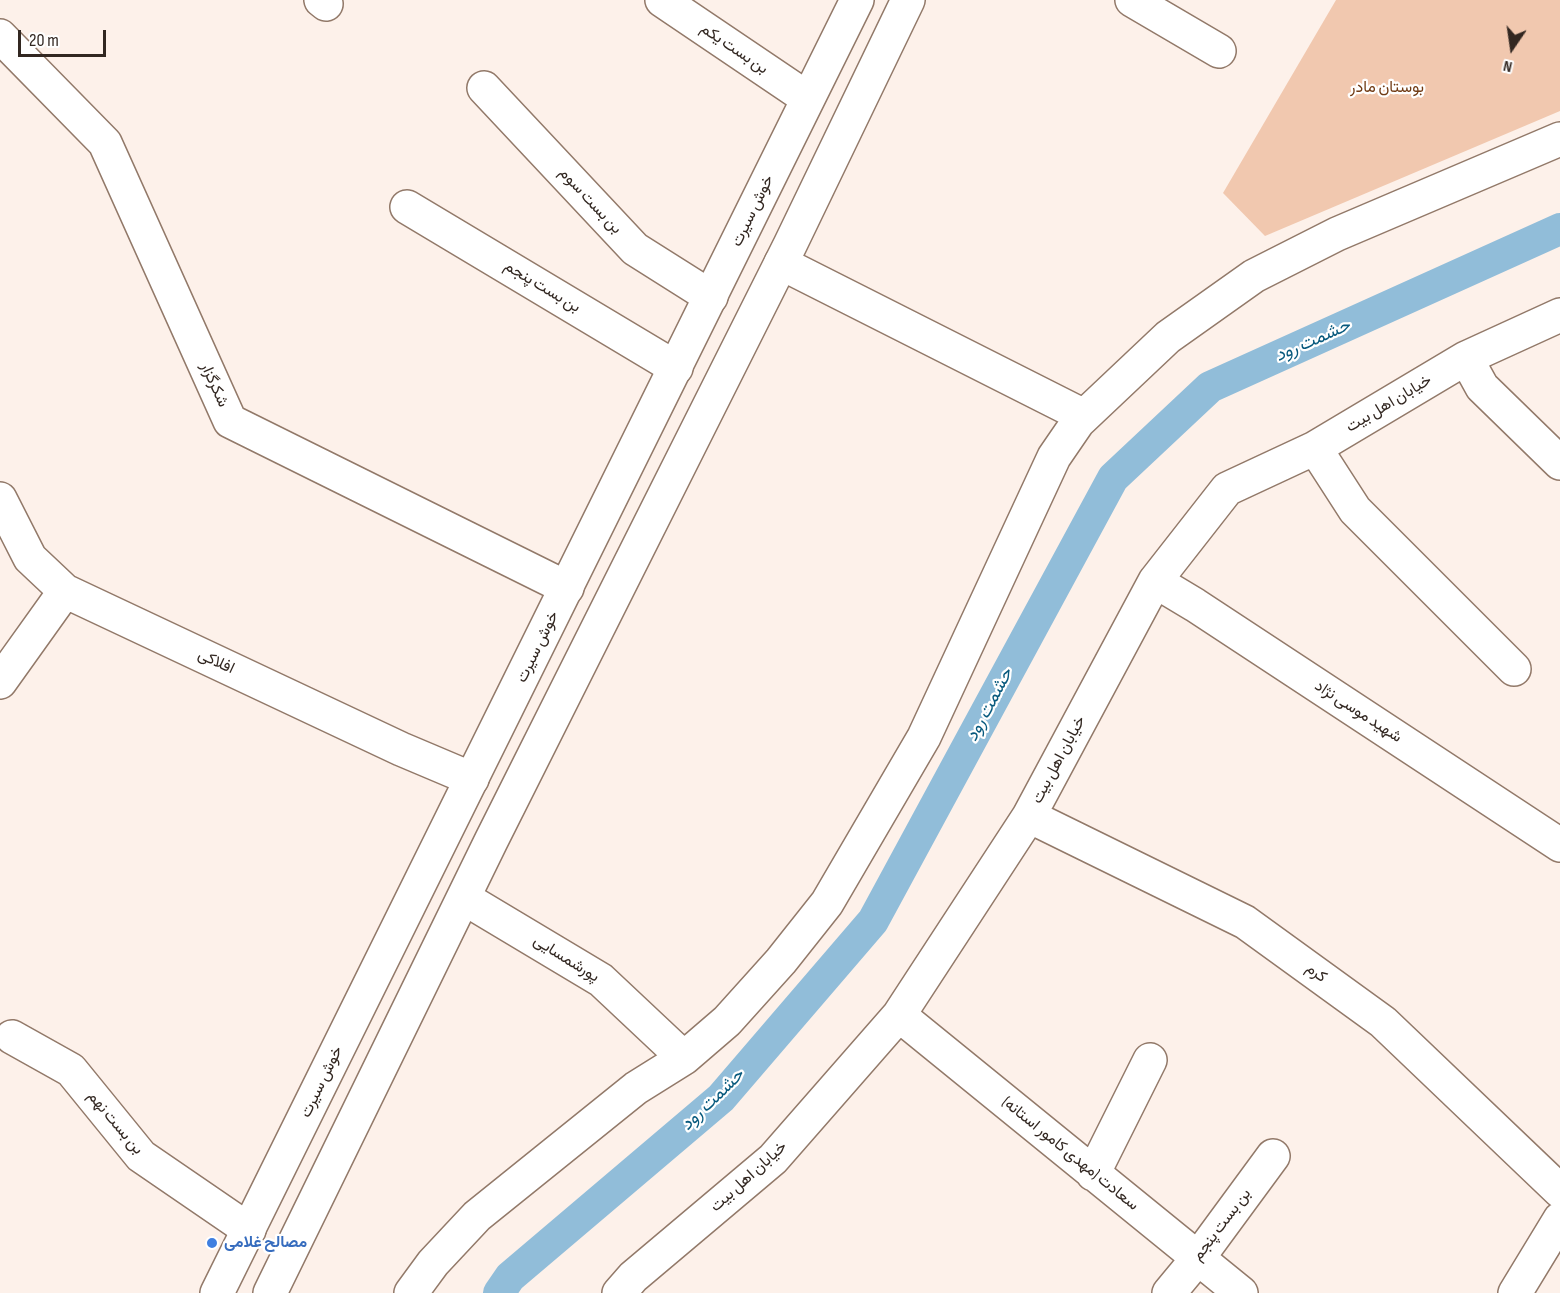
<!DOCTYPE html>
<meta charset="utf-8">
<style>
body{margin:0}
#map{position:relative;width:1560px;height:1293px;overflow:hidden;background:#fdf1ea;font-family:"Sofia Sans Condensed",sans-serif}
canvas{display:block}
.north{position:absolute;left:1482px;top:18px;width:60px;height:60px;-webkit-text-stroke:4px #fff;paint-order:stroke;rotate:193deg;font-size:16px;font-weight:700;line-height:24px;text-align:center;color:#322721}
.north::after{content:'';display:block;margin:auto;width:21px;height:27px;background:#322721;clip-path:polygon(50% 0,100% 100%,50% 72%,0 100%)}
.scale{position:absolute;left:18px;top:30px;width:88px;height:27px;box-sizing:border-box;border:3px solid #322721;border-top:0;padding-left:8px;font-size:18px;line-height:21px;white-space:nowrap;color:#322721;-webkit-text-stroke:4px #fff;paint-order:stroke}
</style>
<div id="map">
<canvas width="1560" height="1293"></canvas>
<div class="north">N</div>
<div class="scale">20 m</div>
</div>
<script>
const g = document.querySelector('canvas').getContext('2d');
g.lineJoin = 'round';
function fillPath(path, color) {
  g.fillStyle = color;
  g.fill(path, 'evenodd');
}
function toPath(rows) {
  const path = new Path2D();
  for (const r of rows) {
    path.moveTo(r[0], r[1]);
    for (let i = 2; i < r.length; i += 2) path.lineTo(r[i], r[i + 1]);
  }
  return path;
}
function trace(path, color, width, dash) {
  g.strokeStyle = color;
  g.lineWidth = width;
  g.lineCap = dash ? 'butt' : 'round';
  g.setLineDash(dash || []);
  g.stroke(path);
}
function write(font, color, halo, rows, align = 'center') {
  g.font = font + ' "Sofia Sans Condensed",Vazirmatn,sans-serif';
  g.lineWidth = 4.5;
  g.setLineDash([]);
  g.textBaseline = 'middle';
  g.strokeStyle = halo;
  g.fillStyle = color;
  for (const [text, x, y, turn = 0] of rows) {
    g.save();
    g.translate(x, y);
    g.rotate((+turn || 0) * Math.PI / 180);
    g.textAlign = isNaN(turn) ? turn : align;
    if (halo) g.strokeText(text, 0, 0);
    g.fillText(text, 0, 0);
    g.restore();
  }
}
fillPath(toPath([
 [1336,0,1560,0,1560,111,1265,236,1223,193]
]), '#f1c8af');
trace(toPath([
 [499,1293,510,1277,721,1098,873,921,1113,478,1210,387,1560,229]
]), '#91bdd9', 32);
const minor = toPath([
 [321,0,326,4,321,0],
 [662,0,807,98],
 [1132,0,1219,51],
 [0,36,105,143,230,421,567,588],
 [484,88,635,249,711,297],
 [407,207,676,368],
 [781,263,1084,416],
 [1466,358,1482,387,1560,463],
 [1315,448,1355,510,1514,669],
 [0,499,30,558,65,591,401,749,472,779],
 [1155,581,1195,605,1560,845],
 [0,682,65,591],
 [1029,816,1245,922,1383,1022,1560,1191],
 [464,898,601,980,684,1058],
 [899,1015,1241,1293],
 [12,1037,71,1070,141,1156,249,1230],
 [1093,1174,1150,1060],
 [411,1293,433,1263,477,1216,636,1088,684,1058,727,1021,781,961,827,903,924,737,1054,457,1078,422,1168,337,1254,276,1337,234,1560,139],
 [619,1293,633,1277,773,1159,899,1015,1029,816,1155,581,1227,489,1315,448,1466,358,1560,315],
 [1169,1293,1198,1258,1273,1156],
 [1515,1293,1560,1219]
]);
const major = toPath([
 [217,1293,857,0],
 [270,1293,491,841,790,245,908,0]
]);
trace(minor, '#927969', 36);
trace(major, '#927969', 36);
trace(minor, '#fff', 33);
trace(major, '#fff', 33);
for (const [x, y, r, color] of [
 [212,1243,6,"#3f7fe0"]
]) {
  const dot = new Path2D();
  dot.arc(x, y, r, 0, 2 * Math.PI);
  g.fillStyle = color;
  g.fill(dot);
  trace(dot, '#fff', 2);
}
write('16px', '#322721', '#fff', [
 ["بن بست یکم",734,49,34],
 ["بن بست سوم",590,201,47],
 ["خوش سیرت",753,211,-64],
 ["بن بست پنجم",542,287,31],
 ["شکرگزار",214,385,66],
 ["خیابان اهل بیت",1389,404,-31],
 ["خوش سیرت",538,647,-64],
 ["افلاکی",216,662,25],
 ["شهید موسی نژاد",1358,712,33],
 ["خیابان اهل بیت",1059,760,-62],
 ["پورشمسایی",566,959,32],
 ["کرم",1316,973,36],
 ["خوش سیرت",322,1082,-64],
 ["بن بست نهم",115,1123,50],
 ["سعادت (مهدی کامور استانه)",1070,1154,39],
 ["خیابان اهل بیت",749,1177,-42],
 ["بن بست پنجم",1222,1225,-53]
]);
write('16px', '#713b14', '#fff', [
 ["بوستان مادر",1387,88]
]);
write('bold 16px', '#366cbe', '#fff', [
 ["مصالح غلامی",224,1243]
], 'left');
write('italic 18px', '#07597d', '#fff', [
 ["حشمت رود",1313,341,-24],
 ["حشمت رود",990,705,-62],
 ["حشمت رود",713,1100,-44]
]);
</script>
